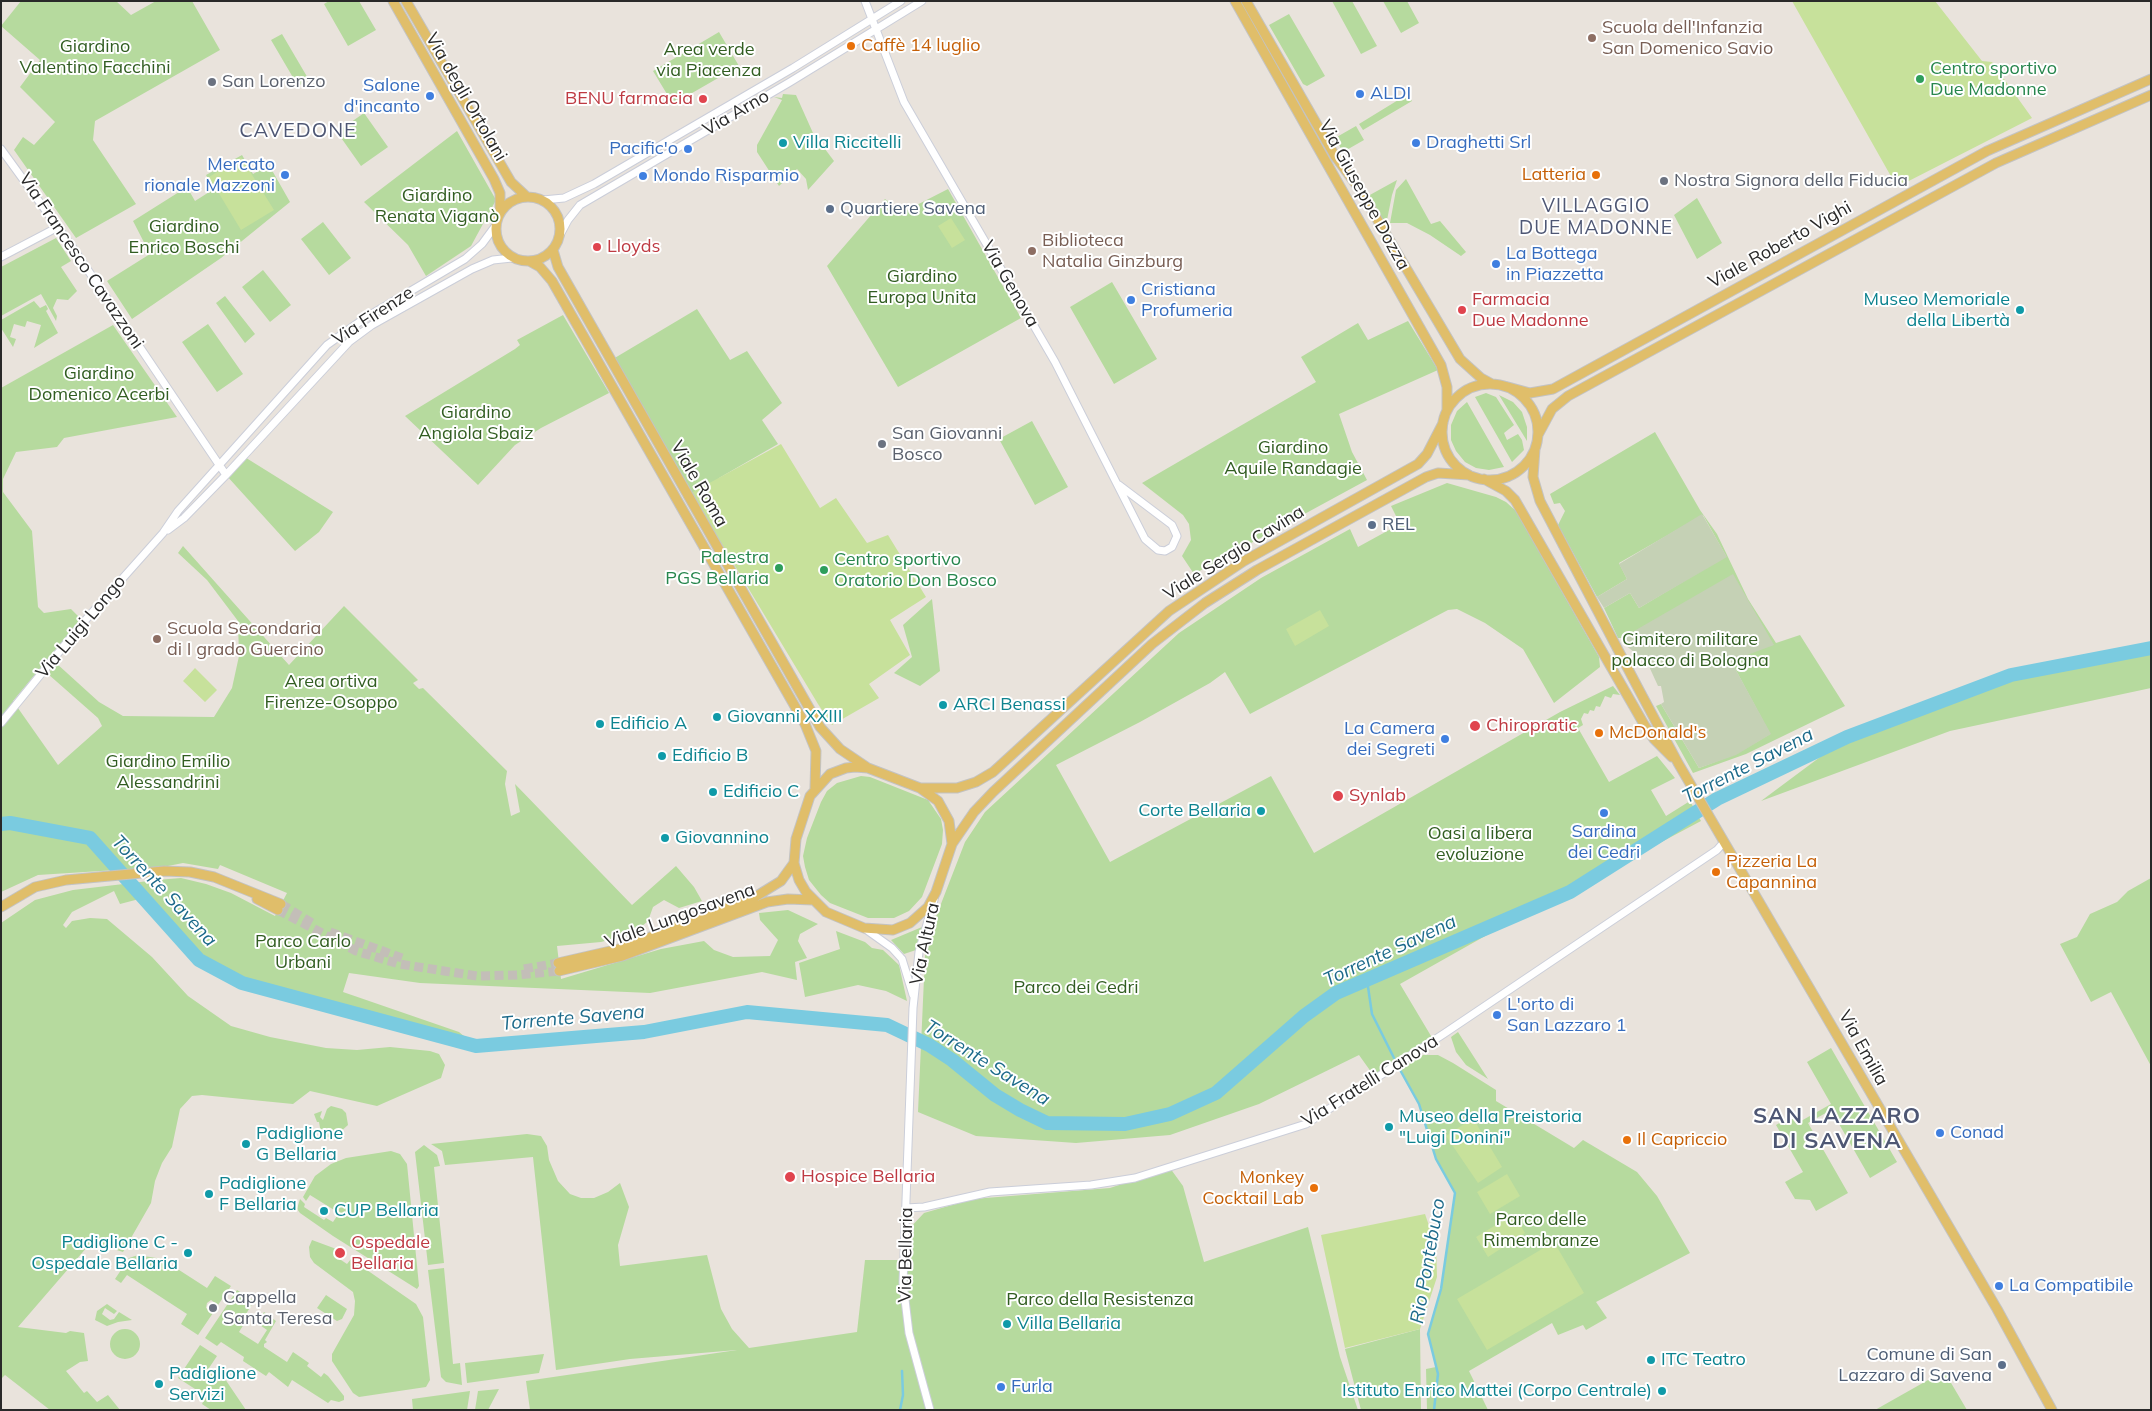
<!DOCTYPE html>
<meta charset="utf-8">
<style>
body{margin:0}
#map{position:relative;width:2152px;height:1411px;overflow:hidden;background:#e9e3dc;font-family:Mulish,sans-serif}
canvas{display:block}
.frame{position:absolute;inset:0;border:2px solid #292929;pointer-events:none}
</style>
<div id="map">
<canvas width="2152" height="1411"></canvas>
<div class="frame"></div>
</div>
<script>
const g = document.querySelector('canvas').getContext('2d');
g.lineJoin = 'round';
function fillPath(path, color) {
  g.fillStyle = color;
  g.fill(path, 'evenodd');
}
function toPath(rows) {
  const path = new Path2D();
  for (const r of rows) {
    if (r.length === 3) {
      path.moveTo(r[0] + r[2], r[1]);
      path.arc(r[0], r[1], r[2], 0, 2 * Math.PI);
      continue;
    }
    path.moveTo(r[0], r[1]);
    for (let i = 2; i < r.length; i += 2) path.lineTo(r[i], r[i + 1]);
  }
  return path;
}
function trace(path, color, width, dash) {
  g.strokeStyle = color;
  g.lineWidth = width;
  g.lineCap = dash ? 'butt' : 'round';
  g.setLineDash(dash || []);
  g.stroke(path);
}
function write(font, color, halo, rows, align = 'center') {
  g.font = font + ' Mulish,sans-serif';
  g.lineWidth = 4;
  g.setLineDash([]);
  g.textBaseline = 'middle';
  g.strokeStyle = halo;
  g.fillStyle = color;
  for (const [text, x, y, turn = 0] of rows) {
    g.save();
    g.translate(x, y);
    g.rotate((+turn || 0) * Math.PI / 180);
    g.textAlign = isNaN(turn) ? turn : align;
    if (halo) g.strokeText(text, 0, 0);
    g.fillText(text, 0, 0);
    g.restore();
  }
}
fillPath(toPath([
 [21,1,116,1,131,15,156,1,192,1,220,50,95,121,93,140,136,204,76,238,14,150,23,137,34,145,55,122,20,87,40,60,1,26],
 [329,1,359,1,376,30,348,46,324,4],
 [1332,1,1352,1,1377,46,1361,54],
 [1383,1,1407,1,1419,23,1401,33],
 [1289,14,1325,76,1307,86,1303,84,1269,25],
 [719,32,739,66,673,104,653,71],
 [282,34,309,80,298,86,271,40],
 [783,94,796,95,813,133,834,161,808,190,806,179,797,169,779,186,757,152,757,145,782,100,774,97,782,98],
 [1408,94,1412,101,1363,130,1359,124],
 [364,113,388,147,361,166,337,132],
 [1356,126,1364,140,1343,152,1335,138],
 [457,131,496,200,471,246,426,276,408,245,364,202],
 [242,155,253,174,269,165,290,202,221,258,132,319,107,281,150,254,133,221,187,187,195,201,214,189,206,175],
 [1406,179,1431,224,1440,221,1466,252,1461,256,1430,235,1407,223,1390,223,1396,190],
 [1397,180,1392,195,1386,225,1368,196],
 [948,189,1021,318,898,387,827,266,885,199,903,212],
 [1697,198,1722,243,1697,259,1674,215],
 [323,222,351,258,329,275,301,239],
 [56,238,71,261,61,267,77,291,68,300,57,299,53,308,57,316,56,321,41,294,1,316,1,267],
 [263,270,291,305,270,322,242,287],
 [1112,282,1157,359,1114,384,1070,307],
 [225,296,255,334,245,343,216,303],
 [34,301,40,308,46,305,48,309,46,311,58,333,34,348,41,325,27,321,25,327,14,324,10,337,16,339,13,347,1,328,1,320],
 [697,309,730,360,747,351,782,403,762,420,778,444,719,478,701,507,613,359],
 [563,315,609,393,541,428,515,445,478,485,405,416,515,349,520,345,517,340],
 [1408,321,1438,370,1339,414,1352,452,1367,480,1194,574,1182,556,1191,540,1189,524,1183,515,1142,483,1316,382,1301,357,1358,323,1368,340],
 [208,324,243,374,217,392,182,342],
 [113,325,177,417,64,438,57,447,16,452,3,479,3,492,32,531,38,607,44,613,71,609,81,619,13,701,58,765,102,726,98,718,48,674,56,663,99,702,123,716,214,717,232,688,239,656,238,621,207,580,178,553,183,546,289,665,344,606,418,680,413,683,419,689,423,688,507,771,505,784,511,816,520,812,515,784,632,905,676,866,694,887,702,901,679,908,664,900,653,907,648,921,634,933,601,942,557,946,561,979,661,949,704,941,714,950,733,957,770,956,778,940,760,920,759,913,788,910,818,924,800,934,798,941,807,958,795,962,797,980,762,972,650,993,420,983,349,973,343,992,459,1032,476,1046,242,983,199,960,143,898,120,904,114,891,72,912,63,925,66,928,72,921,90,918,107,919,152,957,188,996,231,1026,270,1037,326,1048,357,1050,390,1047,430,1051,439,1054,445,1065,441,1078,377,1106,310,1091,293,1104,202,1095,192,1096,180,1109,172,1147,162,1163,155,1181,151,1203,123,1252,98,1244,88,1246,18,1327,66,1333,70,1331,84,1333,88,1361,80,1362,66,1371,84,1393,87,1391,97,1402,108,1395,120,1410,50,1410,5,1375,1,1379,1,923,35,900,73,890,157,880,181,878,206,884,231,893,275,916,287,893,220,865,218,869,183,863,163,867,38,875,1,892,1,388],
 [1486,393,1496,397,1514,425,1504,433,1507,440,1518,434,1522,440,1524,450,1512,462,1475,397],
 [1499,395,1513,402,1522,412,1527,427,1527,441],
 [1467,402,1504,467,1489,470,1476,468,1465,462,1456,451,1451,440,1451,425,1457,411],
 [1032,421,1068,487,1035,505,999,439],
 [1655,432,1700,510,1717,534,1748,599,1776,643,1800,635,1845,706,1746,754,1693,773,1656,706,1661,704,1699,768,1736,754,1770,734,1731,661,1739,658,1636,641,1625,645,1622,638,1618,638,1604,608,1630,593,1639,608,1726,556,1703,515,1619,563,1627,579,1597,597,1558,525,1565,511,1560,503,1554,504,1550,494],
 [243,456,333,512,319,532,295,551,226,475],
 [1447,483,1496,497,1506,502,1516,511,1599,657,1600,667,1554,703,1523,649,1485,623,1457,609,1448,610,1250,714,1225,672,1210,683,1140,722,1056,765,1110,862,1271,776,1314,853,1560,712,1613,686,1620,695,1613,694,1611,698,1605,696,1600,707,1596,706,1594,711,1590,710,1588,714,1584,713,1581,719,1583,725,1578,728,1609,782,1657,756,1675,778,1651,790,1666,816,1690,801,1701,821,1573,889,1475,932,1542,904,1400,984,1434,1041,1374,1076,1359,1055,1259,1104,1170,1135,1076,1143,976,1136,918,1112,925,956,932,927,965,842,985,812,1179,633,1261,578,1350,529,1358,547,1400,524,1391,506],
 [932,599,940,671,920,686,894,673,912,657,903,625],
 [2151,648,2151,688,1950,731,1761,801,1847,737,2011,675],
 [861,776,870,777,928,800,941,819,943,830,942,844,922,897,909,911,894,918,868,918,830,903,821,895,809,880,805,867,803,856,807,838,821,802,827,791,837,783],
 [2151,878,2151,1066,2111,992,2091,1002,2060,944,2077,937,2090,914,2117,902,2128,891],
 [922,927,916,950,904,954,891,940],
 [836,931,865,942,872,948,883,950,899,965,907,1001,886,991,858,985,805,997,799,963,840,949],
 [1458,1032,1488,1079,1466,1065,1456,1052,1451,1037],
 [1831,1048,1897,1162,1870,1178,1831,1110,1808,1123,1848,1193,1816,1211,1810,1200,1795,1199,1785,1182,1803,1172,1776,1125,1796,1113,1801,1121,1831,1104,1807,1062],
 [1423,1055,1438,1055,1453,1063,1496,1090,1496,1101,1574,1148,1583,1140,1637,1172,1657,1196,1690,1253,1596,1302,1607,1318,1586,1330,1583,1325,1558,1335,1552,1323,1469,1371,1488,1410,1427,1410,1426,1369,1436,1367,1428,1334,1441,1289,1455,1193,1436,1159,1419,1104,1400,1070],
 [331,1106,342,1109,346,1113,348,1125,339,1133,326,1129,325,1131,331,1136,322,1139,319,1122,317,1122,314,1114,322,1111,320,1117,323,1120,327,1109],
 [527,1134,541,1136,547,1146,549,1160,558,1181,570,1194,581,1198,594,1198,608,1192,620,1183,629,1207,618,1245,620,1266,707,1255,721,1309,732,1329,749,1348,857,1332,865,1260,902,1260,908,1230,924,1213,973,1199,1110,1188,1170,1168,1183,1186,1204,1262,1308,1227,1340,1357,1358,1410,530,1410,526,1381,737,1350,630,1359,556,1370,533,1157,445,1165,442,1151,431,1144],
 [424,1145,437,1155,440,1166,434,1167,444,1263,428,1265,415,1152],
 [391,1151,400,1154,407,1164,419,1286,417,1289,333,1236,300,1213,297,1209,300,1199,305,1204,304,1207,324,1220,326,1218,333,1222,339,1213,310,1195,306,1201,303,1197,315,1176,331,1164,346,1158],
 [312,1240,339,1250,335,1256,347,1264,351,1259,416,1304,423,1317,430,1380,426,1387,359,1397,353,1393,332,1361,332,1354,354,1315,355,1301,353,1292,314,1263,310,1257,309,1247],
 [138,1255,162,1259,207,1288,215,1276,231,1286,218,1305,211,1300,207,1303,206,1308,213,1313,198,1335,181,1324,187,1314,127,1275,121,1283,115,1279,129,1258],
 [444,1268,453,1364,460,1363,462,1385,446,1382,441,1377,428,1270],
 [237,1290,254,1301,246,1314,249,1316,239,1332,258,1344,267,1330,257,1323,264,1312,276,1321,265,1340,267,1342,264,1344,264,1347,287,1362,293,1352,309,1363,307,1366,321,1377,324,1373,328,1376,344,1396,344,1400,339,1402,331,1400,328,1403,292,1380,288,1387,269,1372,266,1376,243,1361,244,1357,221,1342,217,1346,205,1338],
 [326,1295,347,1309,342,1319,337,1321,317,1308],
 [107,1304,117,1311,114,1314,105,1308,102,1314,110,1320,114,1319,119,1312,132,1320,118,1322,107,1326,95,1320,97,1311],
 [125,1344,15],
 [1420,1329,1421,1410,1361,1410,1345,1349],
 [200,1345,217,1356,207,1371,218,1378,225,1379,246,1410,211,1410,202,1404,206,1396,178,1378],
 [544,1354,539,1373,467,1383,465,1363],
 [1944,1371,1967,1410,1875,1410],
 [499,1389,488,1410,475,1410,478,1391],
 [470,1391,467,1410,413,1410,412,1399]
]), '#b6da9e');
fillPath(toPath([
 [1702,514,1727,557,1639,608,1630,593,1604,608,1597,597,1627,579,1619,564],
 [1733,574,1774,645,1731,661,1771,734,1736,755,1699,768,1661,704,1664,702,1661,686,1658,686,1647,662,1625,645,1622,638]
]), '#c5d1b5');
fillPath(toPath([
 [1792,1,1935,1,1982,61,1992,62,2032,118,1897,187],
 [241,157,274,210,241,230,209,177],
 [951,218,965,240,952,248,938,226],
 [781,444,820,508,836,498,867,543,888,535,926,597,890,620,910,655,869,684,879,698,832,725,818,704,691,493],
 [1320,610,1329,626,1295,646,1286,629],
 [195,668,217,690,205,702,183,681],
 [1473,1118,1502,1167,1478,1183,1446,1136],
 [1507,1174,1520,1196,1490,1214,1477,1192],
 [1425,1214,1436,1246,1437,1277,1420,1329,1345,1348,1321,1235],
 [1514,1214,1525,1233,1488,1257,1476,1237],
 [1554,1242,1584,1293,1487,1350,1457,1299]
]), '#c7e19b');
trace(toPath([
 [1367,980,1372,1014,1394,1058],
 [1399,1068,1419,1104,1436,1159,1455,1193,1441,1289,1428,1334,1438,1374,1434,1410],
 [900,1410,903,1395,902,1371]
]), '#7acbe0', 2.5);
trace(toPath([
 [1,824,10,823,90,838,199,960,242,983,476,1046,644,1032,747,1012,887,1025,929,1045,952,1060,995,1095,1020,1110,1047,1123,1125,1124,1170,1114,1216,1093,1304,1016,1336,993,1570,892,1717,799,1847,737,2011,675,2151,648]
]), '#7acbe0', 14);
trace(toPath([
 [281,904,312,923],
 [278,910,356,951,399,964,477,976,517,975,559,971],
 [330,932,402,958],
 [524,969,558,963]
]), '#c3beb8', 9, [9, 4.5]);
const minor = toPath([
 [865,1,904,102,1055,362,1145,539,1158,550,1165,551,1172,547,1177,536,1172,525,1119,485],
 [1,149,73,248,226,475],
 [543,200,564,198,594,184,793,68,901,1],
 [560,235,568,220,580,205,790,82,922,1],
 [1,257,58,227],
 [168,530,184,518,226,475,349,342,372,325,472,269,493,260,512,258],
 [1,723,81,625,163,533,178,511,327,345,365,318,465,259,482,244,496,225],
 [864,928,892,948,902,959,913,995],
 [906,1208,924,1207,990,1192,1091,1185,1135,1178,1306,1124,1445,1033,1717,850,1724,842],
 [930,1410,909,1333,903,1283,913,1008,919,952,934,900]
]);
const major = toPath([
 [393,1,494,179,500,193,500,211],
 [406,1,511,182,527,197],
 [1235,1,1441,365,1447,387,1447,410],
 [1246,1,1335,156,1358,187,1460,359,1481,378,1492,384],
 [528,229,32],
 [553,250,558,267,820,727,840,749,868,768],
 [531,262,540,267,552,281,805,724,816,751,815,788],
 [1490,432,48],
 [1508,387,1530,393,1553,389,1987,151,2151,79],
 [1538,435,1552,409,1568,396,1996,163,2151,95],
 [1535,449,1533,477,1540,501,1637,686,1678,763,1997,1309,2052,1410],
 [1484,479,1506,491,1515,500,1645,726,1654,739,1672,757],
 [855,767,868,768,920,788,938,801,949,821,952,844,936,892,928,907,910,923,893,930,864,928,826,912,806,892,799,880,794,863,796,839,810,796,830,774,846,768,855,767],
 [920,788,957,788,976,782,993,772,1169,611,1244,561,1418,464,1427,454,1443,423],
 [952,844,974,812,993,792,1152,644,1205,603,1257,570,1426,477,1438,473,1469,475],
 [257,899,278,910],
 [1,907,35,887,66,880,164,871,190,872,214,877,281,904],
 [558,963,619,949,755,897,781,881,794,863],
 [559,971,622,956,767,902,788,899,813,900]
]);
trace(minor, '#cbced9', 9);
trace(major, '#c3c3c3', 11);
trace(minor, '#fff', 7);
trace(major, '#e0be6a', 9);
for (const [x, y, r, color] of [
 [1592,38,5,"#8d6e63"],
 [851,46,5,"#e8710a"],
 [1920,79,5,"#2e9e5b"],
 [212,82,5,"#6b7280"],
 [1360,94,5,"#3f7fe0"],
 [430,96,5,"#3f7fe0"],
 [703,99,5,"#e0444e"],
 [783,143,5,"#0f9aa8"],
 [1416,143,5,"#3f7fe0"],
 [688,149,5,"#3f7fe0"],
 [285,175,5,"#3f7fe0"],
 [1596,175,5,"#e8710a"],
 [643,176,5,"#3f7fe0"],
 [1664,181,5,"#6b7280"],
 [830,209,5,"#5c6f8a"],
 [597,247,5,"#e0444e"],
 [1032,251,5,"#8d6e63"],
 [1496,264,5,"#3f7fe0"],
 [1131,300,5,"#3f7fe0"],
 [1462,310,5,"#e0444e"],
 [2020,310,5,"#0f9aa8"],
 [882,444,5,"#6b7280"],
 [1372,525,5,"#5c6f8a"],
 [779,568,5,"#2e9e5b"],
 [824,570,5,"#2e9e5b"],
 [157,639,5,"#8d6e63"],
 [943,705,5,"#0f9aa8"],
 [717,717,5,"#0f9aa8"],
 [600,724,5,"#0f9aa8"],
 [1475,726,6,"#e0444e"],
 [1599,733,5,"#e8710a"],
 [1445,739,5,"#3f7fe0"],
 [662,756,5,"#0f9aa8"],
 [713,792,5,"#0f9aa8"],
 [1338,796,6,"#e0444e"],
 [1261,811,5,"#0f9aa8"],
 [1604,813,5,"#3f7fe0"],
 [665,838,5,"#0f9aa8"],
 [1716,872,5,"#e8710a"],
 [1497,1015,5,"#3f7fe0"],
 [1389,1127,5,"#0f9aa8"],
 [1940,1133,5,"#3f7fe0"],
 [1627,1140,5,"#e8710a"],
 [246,1144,5,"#0f9aa8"],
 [790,1177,6,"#e0444e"],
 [1314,1188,5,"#e8710a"],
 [209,1194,5,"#0f9aa8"],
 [324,1211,5,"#0f9aa8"],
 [188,1253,5,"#0f9aa8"],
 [340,1253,6,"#e0444e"],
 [1999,1286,5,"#3f7fe0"],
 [213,1308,5,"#6b7280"],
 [1007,1324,5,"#0f9aa8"],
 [1651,1360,5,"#0f9aa8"],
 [2002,1365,5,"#5c6f8a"],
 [159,1384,5,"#0f9aa8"],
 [1001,1387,5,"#3f7fe0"],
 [1662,1391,5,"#0f9aa8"]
]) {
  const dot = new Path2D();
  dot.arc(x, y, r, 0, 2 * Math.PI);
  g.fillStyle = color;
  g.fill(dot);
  trace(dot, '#fff', 2);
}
write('18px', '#785e54', '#fff', [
 ["Scuola dell'Infanzia",1602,28],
 ["San Domenico Savio",1602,49],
 ["Biblioteca",1042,241],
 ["Natalia Ginzburg",1042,262],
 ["Scuola Secondaria",167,629],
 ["di I grado Guercino",167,650]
], 'left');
write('18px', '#c56008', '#fff', [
 ["Caffè 14 luglio",861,46],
 ["Latteria",1586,175,"right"],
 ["McDonald's",1609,733],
 ["Pizzeria La",1726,862],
 ["Capannina",1726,883],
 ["Il Capriccio",1637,1140],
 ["Monkey",1304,1178,"right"],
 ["Cocktail Lab",1304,1199,"right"]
], 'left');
write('18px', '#315d21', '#fff', [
 ["Giardino",95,47],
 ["Valentino Facchini",95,68],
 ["Area verde",709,50],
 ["via Piacenza",709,71],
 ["Giardino",437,196],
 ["Renata Viganò",437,217],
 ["Giardino",184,227],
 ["Enrico Boschi",184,248],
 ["Giardino",922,277],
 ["Europa Unita",922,298],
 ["Giardino",99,374],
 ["Domenico Acerbi",99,395],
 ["Giardino",476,413],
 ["Angiola Sbaiz",476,434],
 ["Giardino",1293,448],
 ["Aquile Randagie",1293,469],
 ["Cimitero militare",1690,640],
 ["polacco di Bologna",1690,661],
 ["Area ortiva",331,682],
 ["Firenze-Osoppo",331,703],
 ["Giardino Emilio",168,762],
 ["Alessandrini",168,783],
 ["Oasi a libera",1480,834],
 ["evoluzione",1480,855],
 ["Parco Carlo",303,942],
 ["Urbani",303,963],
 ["Parco dei Cedri",1076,988],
 ["Parco delle",1541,1220],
 ["Rimembranze",1541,1241],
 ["Parco della Resistenza",1100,1300]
]);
write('18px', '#27864d', '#fff', [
 ["Centro sportivo",1930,69],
 ["Due Madonne",1930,90],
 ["Palestra",769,558,"right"],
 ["PGS Bellaria",769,579,"right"],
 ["Centro sportivo",834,560],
 ["Oratorio Don Bosco",834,581]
], 'left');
write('18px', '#5b616d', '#fff', [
 ["San Lorenzo",222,82],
 ["Nostra Signora della Fiducia",1674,181],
 ["San Giovanni",892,434],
 ["Bosco",892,455],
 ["Cappella",223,1298],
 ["Santa Teresa",223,1319]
], 'left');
write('18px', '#366cbe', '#fff', [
 ["Salone",420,86,"right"],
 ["d'incanto",420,107,"right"],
 ["ALDI",1370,94],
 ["Draghetti Srl",1426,143],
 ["Pacific'o",678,149,"right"],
 ["Mercato",275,165,"right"],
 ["rionale Mazzoni",275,186,"right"],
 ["Mondo Risparmio",653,176],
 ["La Bottega",1506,254],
 ["in Piazzetta",1506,275],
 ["Cristiana",1141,290],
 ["Profumeria",1141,311],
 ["La Camera",1435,729,"right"],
 ["dei Segreti",1435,750,"right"],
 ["Sardina",1604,832,"center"],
 ["dei Cedri",1604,853,"center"],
 ["L'orto di",1507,1005],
 ["San Lazzaro 1",1507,1026],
 ["Conad",1950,1133],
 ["La Compatibile",2009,1286],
 ["Furla",1011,1387]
], 'left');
write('18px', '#292929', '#fff', [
 ["Via degli Ortolani",466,97,60],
 ["Via Arno",736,113,-30],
 ["Via Giuseppe Dozza",1364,195,61],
 ["Viale Roberto Vighi",1780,245,-29],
 ["Via Francesco Cavazzoni",81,261,56],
 ["Via Genova",1010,284,60],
 ["Via Firenze",373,316,-33],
 ["Viale Roma",699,484,60],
 ["Viale Sergio Cavina",1234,553,-32],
 ["Via Luigi Longo",81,627,-50],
 ["Viale Lungosavena",680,916,-20],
 ["Via Altura",925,944,-78],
 ["Via Emilia",1863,1048,61],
 ["Via Fratelli Canova",1370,1081,-32],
 ["Via Bellaria",906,1255,-89]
]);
write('18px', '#be3a42', '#fff', [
 ["BENU farmacia",693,99,"right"],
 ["Lloyds",607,247],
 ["Farmacia",1472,300],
 ["Due Madonne",1472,321],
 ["Chiropratic",1486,726],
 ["Synlab",1349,796],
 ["Hospice Bellaria",801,1177],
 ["Ospedale",351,1243],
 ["Bellaria",351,1264]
], 'left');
write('18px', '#0d838f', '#fff', [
 ["Villa Riccitelli",793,143],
 ["Museo Memoriale",2010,300,"right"],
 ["della Libertà",2010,321,"right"],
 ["ARCI Benassi",953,705],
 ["Giovanni XXIII",727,717],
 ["Edificio A",610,724],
 ["Edificio B",672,756],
 ["Edificio C",723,792],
 ["Corte Bellaria",1251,811,"right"],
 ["Giovannino",675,838],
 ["Museo della Preistoria",1399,1117],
 ["\"Luigi Donini\"",1399,1138],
 ["Padiglione",256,1134],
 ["G Bellaria",256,1155],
 ["Padiglione",219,1184],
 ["F Bellaria",219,1205],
 ["CUP Bellaria",334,1211],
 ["Padiglione C -",178,1243,"right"],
 ["Ospedale Bellaria",178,1264,"right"],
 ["Villa Bellaria",1017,1324],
 ["ITC Teatro",1661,1360],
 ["Padiglione",169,1374],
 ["Servizi",169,1395],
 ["Istituto Enrico Mattei (Corpo Centrale)",1652,1391,"right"]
], 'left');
write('18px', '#4e5e75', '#fff', [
 ["Quartiere Savena",840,209],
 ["REL",1382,525],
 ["Comune di San",1992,1355,"right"],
 ["Lazzaro di Savena",1992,1376,"right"]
], 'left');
g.letterSpacing = '1px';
write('19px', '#4e5774', '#fff', [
 ["VILLAGGIO",1596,206],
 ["DUE MADONNE",1596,228]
]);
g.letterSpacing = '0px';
write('italic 19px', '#1c6a8a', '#fff', [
 ["Torrente Savena",1748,766,-27],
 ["Torrente Savena",164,891,47],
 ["Torrente Savena",1390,951,-25],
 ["Torrente Savena",573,1018,-5],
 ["Torrente Savena",987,1063,32],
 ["Rio Pontebuco",1428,1261,-80]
]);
g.letterSpacing = '1px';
write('20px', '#4e5774', '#fff', [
 ["CAVEDONE",298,131]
]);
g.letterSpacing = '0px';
g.letterSpacing = '1px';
write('bold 22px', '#4e5774', '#fff', [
 ["SAN LAZZARO",1837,1116],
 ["DI SAVENA",1837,1141]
]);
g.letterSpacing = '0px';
</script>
